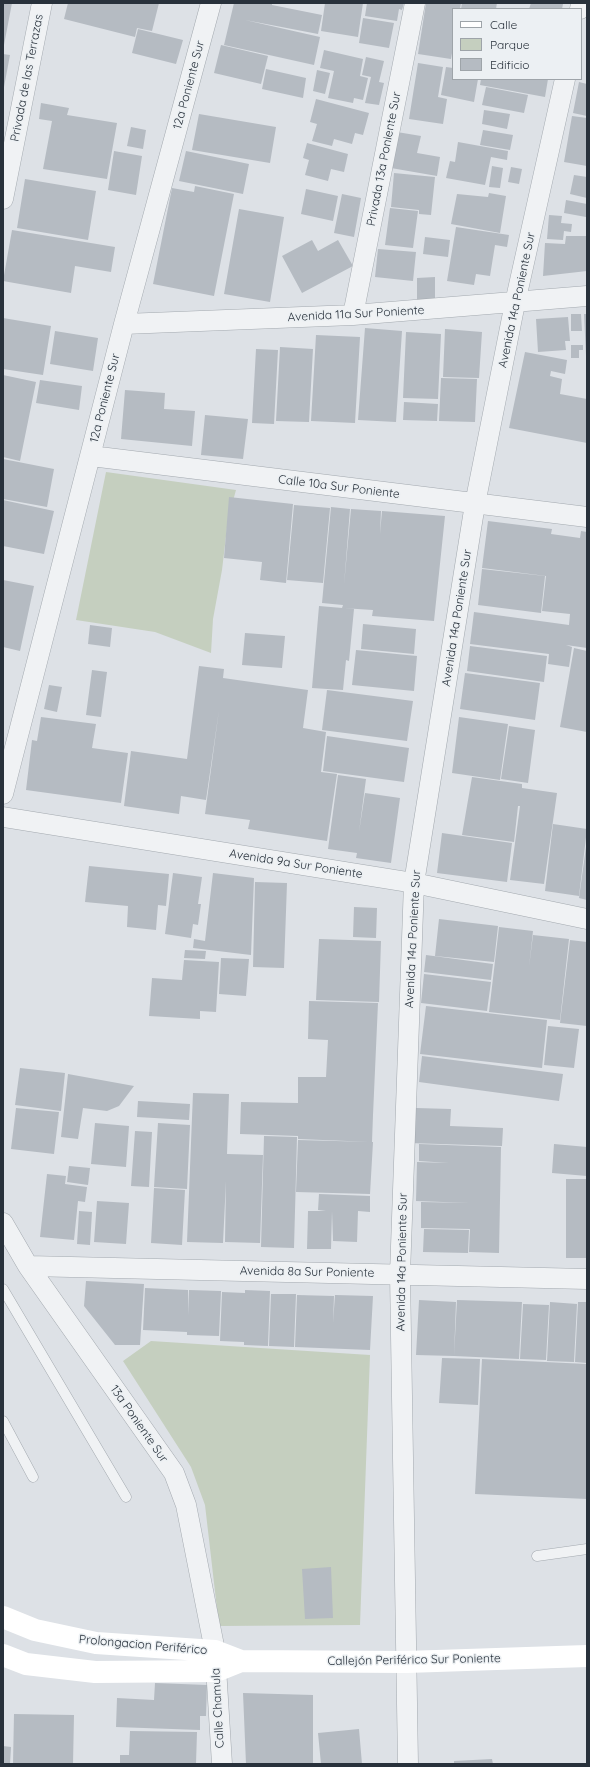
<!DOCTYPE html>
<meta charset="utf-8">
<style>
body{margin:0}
#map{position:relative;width:590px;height:1767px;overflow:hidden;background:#dde1e6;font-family:Quicksand,sans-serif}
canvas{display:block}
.frame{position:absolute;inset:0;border:4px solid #28313b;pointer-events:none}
.legend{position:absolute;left:452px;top:8px;width:130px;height:72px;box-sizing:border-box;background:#ecf0f3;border:1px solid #9ea4a9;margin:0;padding:5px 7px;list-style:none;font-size:12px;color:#28313b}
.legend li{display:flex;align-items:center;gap:8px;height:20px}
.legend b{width:20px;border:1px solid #9ea4a9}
</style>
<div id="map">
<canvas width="590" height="1767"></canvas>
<div class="frame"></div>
<ul class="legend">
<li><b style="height:5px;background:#fff"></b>Calle</li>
<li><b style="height:11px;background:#c5cfbf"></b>Parque</li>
<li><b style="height:11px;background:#b5bbc2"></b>Edificio</li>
</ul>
</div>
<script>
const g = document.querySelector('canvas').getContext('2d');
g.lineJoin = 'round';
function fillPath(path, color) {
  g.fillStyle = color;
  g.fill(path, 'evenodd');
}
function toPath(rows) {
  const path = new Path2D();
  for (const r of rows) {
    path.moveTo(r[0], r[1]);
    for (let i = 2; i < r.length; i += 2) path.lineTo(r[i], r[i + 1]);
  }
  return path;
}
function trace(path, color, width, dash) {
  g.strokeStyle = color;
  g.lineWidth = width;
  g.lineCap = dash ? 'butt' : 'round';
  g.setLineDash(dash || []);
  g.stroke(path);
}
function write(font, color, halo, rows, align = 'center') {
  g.font = font + ' Quicksand,sans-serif';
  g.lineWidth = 3;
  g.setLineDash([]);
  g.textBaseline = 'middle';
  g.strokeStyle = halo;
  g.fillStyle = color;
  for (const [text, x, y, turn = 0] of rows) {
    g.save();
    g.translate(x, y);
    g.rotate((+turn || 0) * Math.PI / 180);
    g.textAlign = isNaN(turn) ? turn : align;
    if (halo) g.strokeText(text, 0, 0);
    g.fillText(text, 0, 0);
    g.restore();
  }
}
fillPath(toPath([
 [106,472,236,490,228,519,222,570,213,619,211,653,155,632,76,620],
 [151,1341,370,1355,360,1625,219,1626,205,1505,191,1467,123,1361]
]), '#c5cfbf');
fillPath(toPath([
 [3,3,12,3,4,45,3,45],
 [68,3,159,3,152,31,137,28,135,37,64,19],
 [234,3,272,3,272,5,322,15,318,34,245,20,320,37,314,65,224,45],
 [325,3,363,3,358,37,321,31],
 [367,3,404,3,402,10,399,9,397,21,365,16],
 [426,3,461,3,460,9,453,9,453,47,451,59,418,54],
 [462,3,497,3,496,9,461,9],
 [531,3,558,3,563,4,562,9,529,9],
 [363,18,394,23,389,48,359,43],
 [138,29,183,40,176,64,132,53],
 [221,45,268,56,261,84,214,73],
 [324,50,363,59,360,76,368,78,363,100,354,98,353,103,328,98,334,71,320,68],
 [3,54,10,55,4,87,3,87],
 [366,57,384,61,379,82,384,83,379,105,365,103,371,77,362,75],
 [418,63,443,67,438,97,447,99,443,124,409,119],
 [446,67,453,68,453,79,478,79,474,102,441,95],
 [266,69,306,78,303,98,262,89],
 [317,70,330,73,325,94,313,91],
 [481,79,548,79,545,97,480,85],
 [579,82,587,84,587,116,573,113],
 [486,87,528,95,524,113,482,105],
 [316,99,369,113,363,135,355,133,352,144,334,139,332,146,312,141,317,124,310,122],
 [41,103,69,108,67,115,117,123,107,179,43,169,52,121,39,119],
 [484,110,510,114,507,129,482,124],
 [199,114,276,127,270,163,192,150],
 [572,116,587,118,587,166,564,162],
 [131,127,146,130,143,149,127,146],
 [483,130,513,135,510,150,480,145],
 [397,132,421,136,417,153,440,157,437,176,391,168],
 [458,142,508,151,507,160,491,157,485,185,446,178,450,161,455,162],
 [307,143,348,154,344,172,331,169,328,181,305,175,309,160,303,158],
 [114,151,142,156,136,195,108,190],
 [186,151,249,164,243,194,179,181],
 [492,166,503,168,500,188,489,187],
 [511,167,522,169,519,184,508,182],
 [394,173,435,177,431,215,419,214,419,210,391,207],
 [574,175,587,177,587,198,570,194],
 [25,179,96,191,88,240,17,228],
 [195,186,234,194,214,296,153,284,172,188,194,192],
 [306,189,338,196,333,221,301,214],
 [489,193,506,196,500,233,451,224,457,194,488,197],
 [342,194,361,198,354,237,334,233],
 [566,200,587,204,586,217,564,213],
 [390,208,418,211,413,248,385,245],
 [239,209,284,217,270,302,224,294],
 [549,215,562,216,561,223,572,224,571,232,564,231,563,240,547,239],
 [456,227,509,235,507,247,495,245,490,276,476,274,474,285,447,281],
 [12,230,115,247,111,272,75,266,71,293,3,281],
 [566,236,587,236,587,271,543,276,545,243,565,244],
 [425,237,450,240,448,257,423,254],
 [312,240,318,251,338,240,353,266,302,293,282,256],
 [378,249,416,252,413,281,375,277],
 [435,277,435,300,417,301,417,278],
 [571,314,581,314,582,331,571,331],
 [584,314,587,314,587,355,586,356],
 [568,317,570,341,565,341,566,350,538,352,536,319],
 [3,318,51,326,43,375,3,369],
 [365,328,402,331,396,422,358,420],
 [445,329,482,332,479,378,443,377],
 [55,331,98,338,93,371,50,364],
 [406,332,441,334,438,399,403,398],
 [316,335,360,337,355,423,311,421],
 [571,345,583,345,583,350,579,350,579,358,571,358],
 [280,347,313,349,309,422,276,421],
 [256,349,278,350,274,424,252,423],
 [525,352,567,360,565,374,551,371,550,376,562,379,560,394,587,399,587,443,509,428],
 [3,375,36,382,20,461,3,457],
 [441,378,477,379,475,422,439,421],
 [40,380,82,386,79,410,36,403],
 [125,390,165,393,164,409,195,411,192,446,121,439],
 [404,402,438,404,437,421,403,420],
 [205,415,248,419,243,459,201,455],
 [3,459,54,469,47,507,3,499],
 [229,497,293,504,286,583,260,580,262,562,224,558],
 [3,500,54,511,44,554,3,546],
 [294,505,330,508,323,583,287,580],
 [331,507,350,509,344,585,351,509,381,511,380,534,382,511,445,516,434,621,372,616,373,610,342,608,343,605,322,603],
 [488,521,552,529,551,534,580,538,581,531,587,532,587,648,566,645,572,647,569,667,548,664,549,654,470,644,474,612,569,625,570,614,542,611,546,576,482,568],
 [482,569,545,576,541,613,478,605],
 [3,580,34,586,20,651,3,647],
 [319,606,354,609,349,661,346,660,343,690,312,688],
 [363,624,416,629,414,654,361,649],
 [90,625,112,628,110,647,88,644],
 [245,633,285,636,282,668,242,665],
 [470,646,547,656,544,682,467,671],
 [574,648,587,651,587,732,560,727],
 [356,650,417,656,414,691,352,685],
 [199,666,224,669,223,678,308,690,303,728,326,732,321,772,337,774,327,841,248,829,250,820,205,814,219,710,206,800,181,796,179,814,124,806,131,751,187,759],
 [92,670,107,672,101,717,86,715],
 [465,673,540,683,535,720,460,709],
 [49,685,62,687,57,712,44,709],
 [327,690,413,701,407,741,322,730],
 [41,717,96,724,92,748,128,753,121,803,26,790,32,740,37,741],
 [459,717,508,724,500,780,452,773],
 [509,726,535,730,528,783,501,779],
 [327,736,409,748,404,782,323,771],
 [338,775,366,779,359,832,365,793,400,798,391,863,356,858,357,853,328,849],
 [472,777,522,784,522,788,557,793,544,884,510,880,520,806,518,806,514,842,462,835],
 [553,824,587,829,579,896,545,891],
 [442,833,512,843,507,882,437,873],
 [586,847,587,847,587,900,579,898],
 [89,866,169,874,166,906,158,905,156,930,127,927,128,906,85,902],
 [173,873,202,877,198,904,201,904,198,925,193,924,191,938,165,934],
 [213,873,254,878,251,955,193,948,194,939,205,941],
 [255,882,287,883,284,968,253,967],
 [354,907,377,908,376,938,353,937],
 [439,919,498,926,494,962,435,956],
 [499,927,533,931,529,967,533,935,569,939,560,1020,489,1012],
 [319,939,381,941,379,1002,316,1000],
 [570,940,587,942,587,1026,560,1023],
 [185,950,206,951,205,959,184,958],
 [426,955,493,964,491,980,424,972],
 [221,958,249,959,246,996,219,994],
 [184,960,219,962,216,1012,200,1011,200,1019,149,1016,152,978,182,980],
 [424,974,491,982,487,1011,421,1003],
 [309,1001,378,1003,373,1115,338,1114,373,1115,372,1142,298,1139,298,1136,240,1134,241,1102,298,1103,298,1077,326,1077,328,1040,308,1039],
 [426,1006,547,1020,542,1068,420,1054],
 [548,1026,579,1029,574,1068,544,1065],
 [422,1056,563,1074,559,1101,419,1082],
 [20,1068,65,1073,61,1111,15,1105],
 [68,1074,134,1086,119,1106,107,1111,83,1108,78,1139,61,1137],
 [193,1093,229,1094,227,1154,263,1155,260,1243,225,1242,226,1181,223,1243,187,1242],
 [138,1101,190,1104,189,1120,137,1117],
 [16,1108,59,1112,54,1154,11,1149],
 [416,1108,451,1109,450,1126,503,1128,502,1146,409,1143],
 [95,1123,129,1126,126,1167,91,1164],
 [158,1123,190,1125,187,1189,154,1187],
 [135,1131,152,1132,149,1187,131,1186],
 [264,1136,297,1137,294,1248,261,1247],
 [298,1140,373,1142,370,1194,296,1192],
 [419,1144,501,1147,499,1253,469,1252,470,1229,421,1228,421,1202,470,1203,416,1201,417,1162,449,1163,419,1161],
 [554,1144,587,1147,587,1176,552,1173],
 [69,1166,90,1168,88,1185,67,1182],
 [47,1174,66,1176,65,1184,87,1187,85,1202,78,1201,74,1240,40,1237],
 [566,1179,587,1179,587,1258,566,1258],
 [154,1188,185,1190,182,1245,151,1243],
 [319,1194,370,1196,370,1212,358,1211,357,1242,333,1241,332,1211,331,1249,307,1249,308,1211,326,1211,318,1210],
 [97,1201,129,1203,126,1244,94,1242],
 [79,1211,92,1212,90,1245,77,1244],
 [424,1229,469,1230,468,1253,423,1252],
 [86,1281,144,1284,140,1345,115,1345,84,1306],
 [145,1288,188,1290,188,1315,189,1290,221,1291,219,1336,187,1335,187,1332,143,1330],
 [245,1290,270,1291,268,1346,244,1345,244,1342,220,1341,222,1292,245,1293],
 [271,1294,296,1294,294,1347,269,1346],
 [297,1295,334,1296,333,1323,335,1295,373,1296,370,1350,295,1347],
 [419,1300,456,1302,454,1356,416,1355],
 [457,1300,522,1302,519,1359,454,1356],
 [550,1302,577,1304,574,1362,547,1361],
 [578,1302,587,1302,587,1363,575,1362],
 [523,1304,549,1305,546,1360,520,1359],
 [442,1358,480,1359,478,1405,439,1403],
 [482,1359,587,1364,587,1499,475,1494],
 [331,1567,333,1618,305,1619,302,1569],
 [155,1683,207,1685,206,1716,200,1716,200,1730,116,1727,117,1698,154,1700],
 [243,1693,313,1695,313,1764,246,1764],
 [14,1714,74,1715,73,1764,13,1764],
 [359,1729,362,1764,321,1764,318,1733],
 [130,1731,197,1732,196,1764,120,1764,120,1755,129,1755],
 [3,1746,11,1747,10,1764,3,1764],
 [492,1759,493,1764,454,1764,454,1761]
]), '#b5bbc2');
const service = toPath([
 [3,1289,126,1497],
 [3,1421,33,1477],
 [537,1556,587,1549]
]);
const minor = toPath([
 [580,9,582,3],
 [3,199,42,3],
 [353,315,415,3],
 [124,324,353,315,587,296],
 [91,456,587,517],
 [3,794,124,324,211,3],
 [3,817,414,883,587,919],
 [3,1223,28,1266,174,1473,186,1505,215,1651,222,1764],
 [28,1266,587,1279],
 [408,1764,400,1274,414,883,475,504,515,303,565,79]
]);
trace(service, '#a3a9af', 11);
trace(minor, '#a3a9af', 21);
trace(service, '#f0f2f4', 10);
trace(minor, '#f0f2f4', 20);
trace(toPath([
 [3,1617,35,1630,96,1643,215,1651,241,1661,406,1662,587,1656],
 [3,1655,26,1664,95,1672,216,1671,241,1661]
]), '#fff', 22);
write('12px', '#28313b', '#ecf0f3', [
 ["Privada de las Terrazas",27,78,-79],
 ["12a Poniente Sur",189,85,-75],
 ["Privada 13a Poniente Sur",384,159,-79],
 ["Avenida 14a Poniente Sur",517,300,-78],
 ["Avenida 11a Sur Poniente",356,314,-3],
 ["12a Poniente Sur",105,398,-76],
 ["Calle 10a Sur Poniente",339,487,7],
 ["Avenida 14a Poniente Sur",457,618,-81],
 ["Avenida 9a Sur Poniente",296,864,9],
 ["Avenida 14a Poniente Sur",413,939,-87],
 ["Avenida 14a Poniente Sur",402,1262,-89],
 ["Avenida 8a Sur Poniente",307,1272,1],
 ["13a Poniente Sur",139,1424,55],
 ["Prolongacion Periférico",143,1645,5],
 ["Callejón Periférico Sur Poniente",414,1660,-1],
 ["Calle Chamula",218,1708,-93]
]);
</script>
